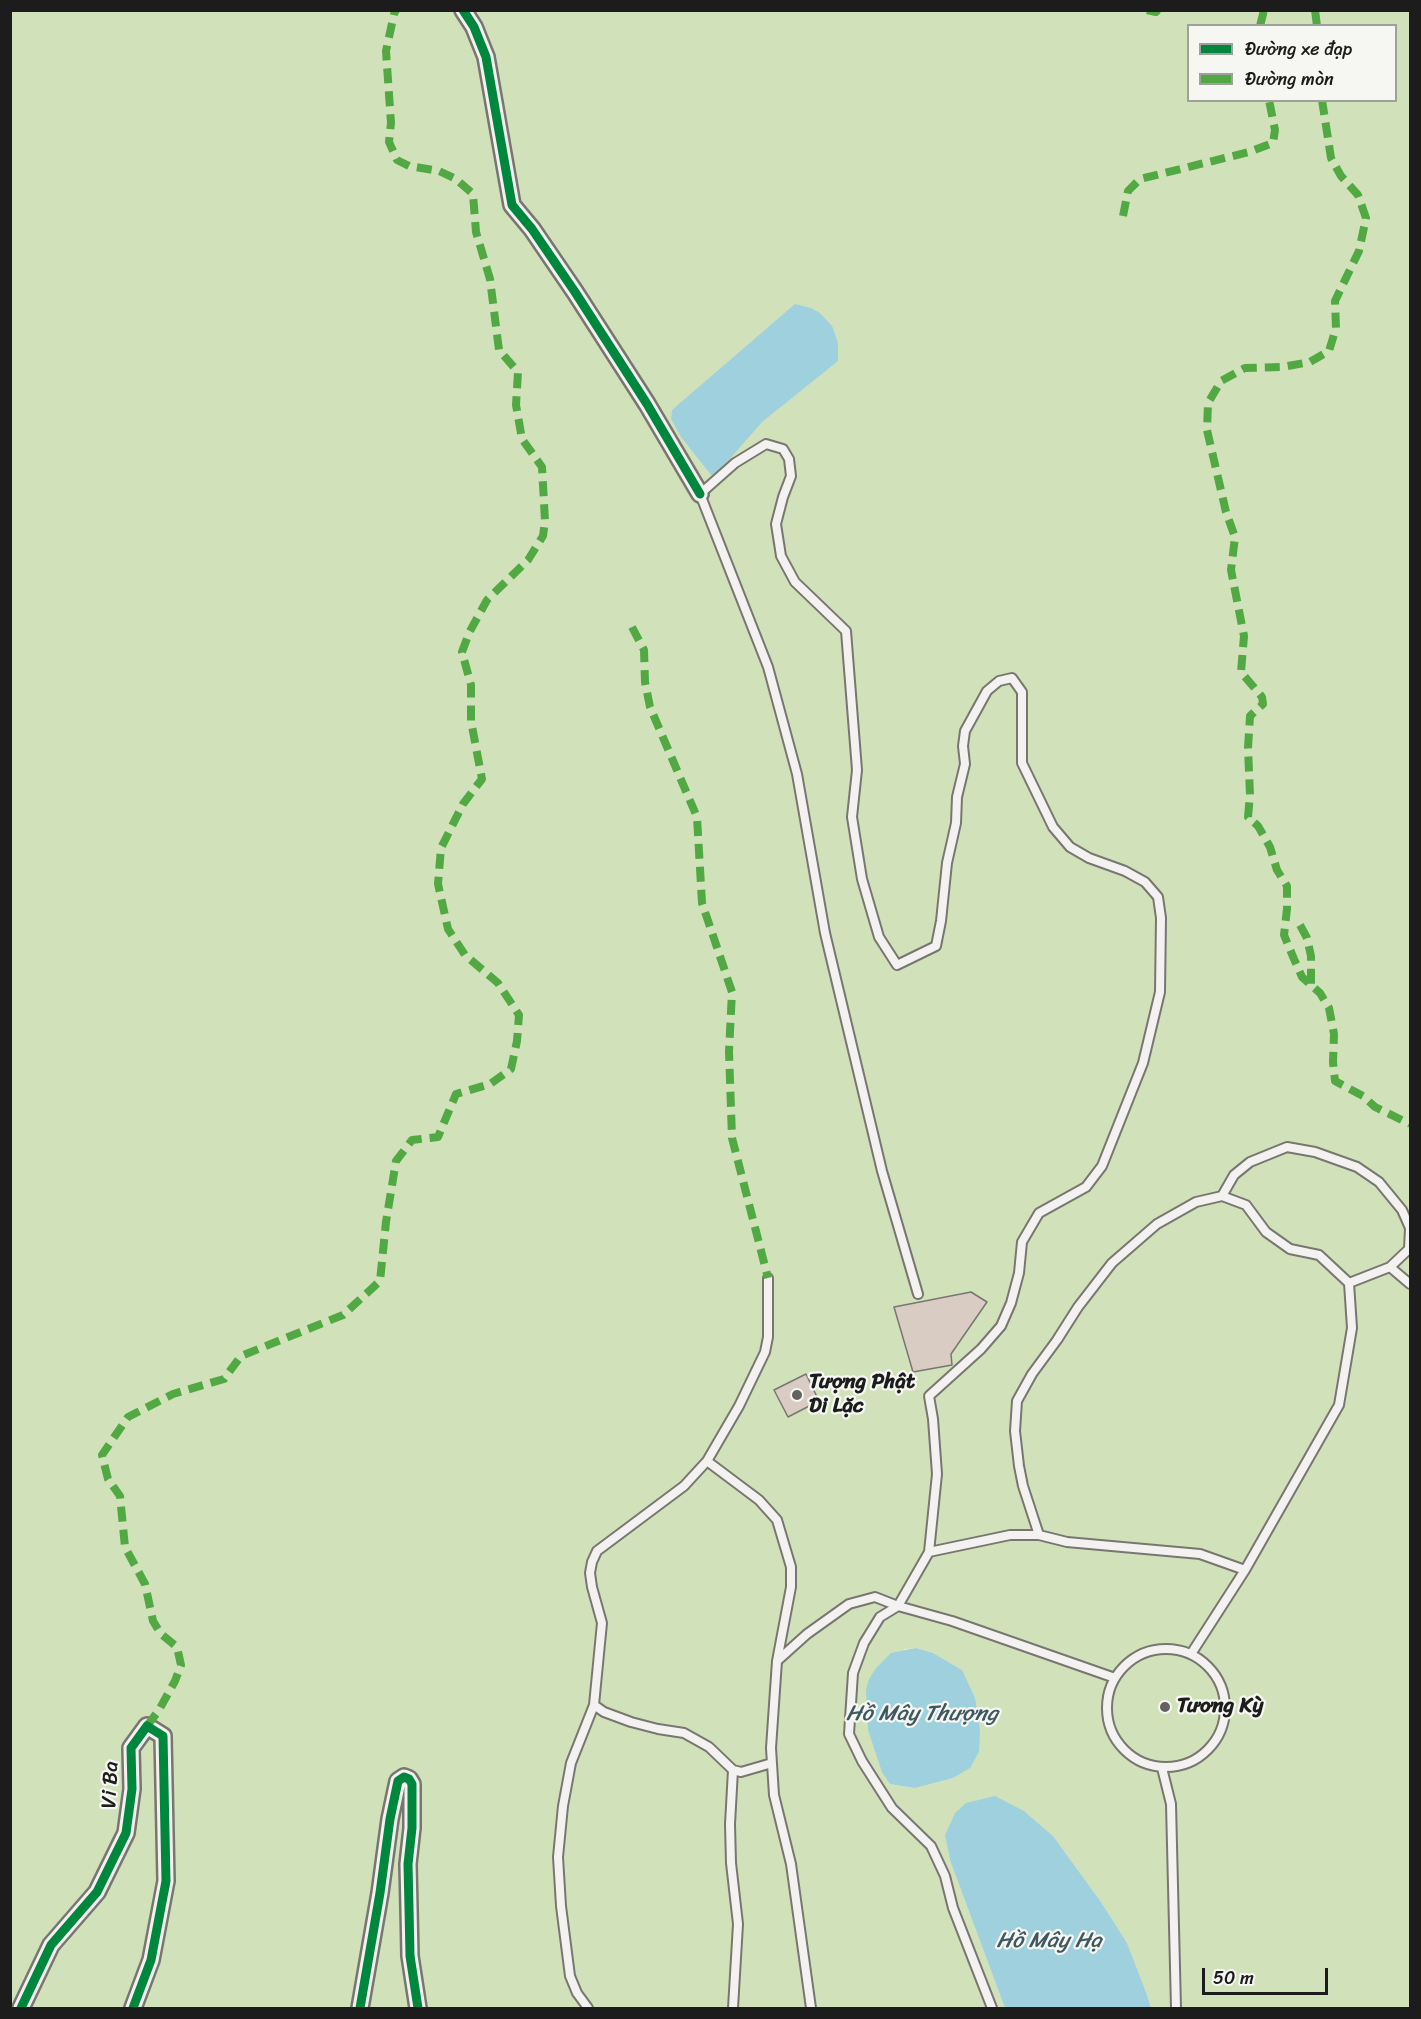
<!DOCTYPE html>
<meta charset="utf-8">
<style>
body{margin:0}
#map{position:relative;width:1421px;height:2019px;overflow:hidden;background:#ebe3dc;font-family:Sriracha,sans-serif}
canvas{display:block}
.frame{position:absolute;inset:0;border:12px solid #1c1c1c;pointer-events:none}
.legend{position:absolute;left:1187px;top:24px;width:210px;height:78px;box-sizing:border-box;background:#f6f6f2;border:2px solid #9f9f9c;margin:0;padding:8px 10px;list-style:none;font-size:18px;color:#1c1c1c}
.legend li{display:flex;align-items:center;gap:12px;height:30px}
.legend b{width:30px;border:2px solid #9f9f9c}
.scale{position:absolute;left:1202px;top:1968px;width:126px;height:27px;box-sizing:border-box;border:3px solid #1c1c1c;border-top:0;padding-left:8px;font-size:18px;line-height:21px;white-space:nowrap;color:#1c1c1c;-webkit-text-stroke:4px #f6f6f2;paint-order:stroke}
</style>
<div id="map">
<canvas width="1421" height="2019"></canvas>
<div class="frame"></div>
<ul class="legend">
<li><b style="height:8px;background:#00873e"></b>Đường xe đạp</li>
<li><b style="height:8px;background:#52a943"></b>Đường mòn</li>
</ul>
<div class="scale">50 m</div>
</div>
<script>
const g = document.querySelector('canvas').getContext('2d');
g.lineJoin = 'round';
function fillPath(path, color) {
  g.fillStyle = color;
  g.fill(path, 'evenodd');
}
function toPath(rows) {
  const path = new Path2D();
  for (const r of rows) {
    if (r.length === 3) {
      path.moveTo(r[0] + r[2], r[1]);
      path.arc(r[0], r[1], r[2], 0, 2 * Math.PI);
      continue;
    }
    path.moveTo(r[0], r[1]);
    for (let i = 2; i < r.length; i += 2) path.lineTo(r[i], r[i + 1]);
  }
  return path;
}
function trace(path, color, width, dash) {
  g.strokeStyle = color;
  g.lineWidth = width;
  g.lineCap = dash ? 'butt' : 'round';
  g.setLineDash(dash || []);
  g.stroke(path);
}
function write(font, color, halo, rows, align = 'center') {
  g.font = font + ' Sriracha,sans-serif';
  g.lineWidth = 4.5;
  g.setLineDash([]);
  g.textBaseline = 'middle';
  g.strokeStyle = halo;
  g.fillStyle = color;
  for (const [text, x, y, turn = 0] of rows) {
    g.save();
    g.translate(x, y);
    g.rotate((+turn || 0) * Math.PI / 180);
    g.textAlign = isNaN(turn) ? turn : align;
    if (halo) g.strokeText(text, 0, 0);
    g.fillText(text, 0, 0);
    g.restore();
  }
}
fillPath(toPath([
 [11,11,1410,11,1410,2008,1151,2008,1146,1992,1127,1943,1101,1902,1053,1836,1024,1811,951,1863,1005,2008,11,2008],
 [1188,26,1396,26,1396,100,1188,100],
 [917,1648,933,1653,962,1670,953,1778,915,1788,890,1784,904,1649]
]), '#d1e2ba');
fillPath(toPath([
 [795,304,811,308,820,313,832,326,838,343,838,361,762,422,728,461,712,476,681,437,671,419,672,410],
 [916,1648,933,1653,962,1670,975,1698,980,1730,979,1752,970,1768,953,1778,915,1788,890,1784,882,1772,868,1730,866,1690,869,1679,876,1668,891,1653],
 [995,1796,1024,1811,1053,1836,1101,1902,1127,1943,1146,1992,1151,2008,1005,2008,951,1863,945,1835,955,1813,966,1803]
]), '#9fd0dd');
const building = toPath([
 [971,1292,987,1302,951,1354,952,1365,913,1372,894,1307,971,1292],
 [806,1374,819,1401,788,1417,774,1390,806,1374]
]);
fillPath(building, '#d9ccc3');
trace(building, '#797672', 1.5);
const service = toPath([
 [1222,1196,1234,1175,1250,1162,1287,1147,1315,1152,1357,1167,1379,1182,1402,1210,1410,1228,1409,1249,1390,1267,1349,1283],
 [1390,1267,1410,1284],
 [768,1278,768,1337,765,1352,739,1406,707,1461,684,1486,597,1551,592,1562,590,1573,592,1587,602,1623,594,1705,604,1712,631,1722,658,1729,684,1733,709,1747,733,1770,741,1772,772,1763],
 [918,1294,882,1171,825,933,797,774,768,667,700,494,735,463,766,444,783,449,789,459,791,476,783,497,776,524,781,556,795,582,846,631,857,770,852,817,862,879,879,937,897,965,936,946,941,921,947,863,956,823,957,797,965,764,963,746,965,731,987,691,999,681,1012,678,1022,692,1022,763,1053,827,1070,847,1089,858,1125,871,1145,882,1158,897,1161,918,1160,992,1143,1063,1102,1166,1086,1187,1039,1213,1022,1242,1019,1273,1011,1303,1001,1326,981,1349,929,1396,933,1419,937,1474,929,1552,898,1606,880,1617,864,1643,853,1673,849,1734,862,1761,892,1808,931,1846,945,1876,953,1908,992,2008],
 [707,1461,759,1500,777,1520,791,1567,791,1587,777,1661],
 [1039,1535,1023,1486,1019,1466,1015,1431,1017,1401,1032,1374,1057,1340,1078,1307,1112,1263,1157,1224,1196,1202,1222,1196,1246,1205,1266,1232,1290,1249,1319,1255,1349,1283,1352,1328,1339,1405,1245,1570,1191,1654],
 [929,1552,1010,1535,1039,1535,1067,1542,1200,1554,1245,1570],
 [1166,1708,59],
 [1162,1768,1171,1804,1176,2008],
 [733,1770,730,1824,731,1863,738,1924,733,2008],
 [588,2008,577,1993,570,1976,561,1906,558,1857,563,1806,571,1763,594,1705],
 [811,2008,791,1864,774,1795,771,1748,777,1661,807,1634,849,1604,875,1597,898,1606,952,1621,1115,1678]
]);
const minor = toPath([
 [463,10,474,27,486,57,512,205,532,229,575,292,647,404,700,494],
 [21,2008,51,1945,97,1892,126,1833,132,1789,131,1748,147,1726,163,1736,166,1881,151,1960,133,2008],
 [360,2008,380,1893,390,1819,398,1781,404,1777,409,1779,412,1784,412,1828,408,1864,409,1908,410,1956,418,2008]
]);
trace(service, '#797672', 12);
trace(minor, '#797672', 20);
trace(service, '#f4f2f0', 8);
trace(minor, '#f4f2f0', 15);
trace(toPath([
 [1147,10,1156,12,1158,10],
 [1315,10,1317,26],
 [1260,26,1264,10],
 [1322,100,1331,158,1341,176,1358,195,1366,218,1359,251,1335,301,1336,328,1329,351,1310,362,1282,367,1245,368,1221,381,1208,403,1207,430,1226,512,1235,537,1231,570,1244,636,1241,672,1262,697,1263,704,1250,716,1248,748,1250,795,1248,817,1258,826,1270,847,1277,870,1287,886,1287,909,1284,935,1294,959,1302,977,1320,993,1329,1008,1334,1034,1333,1062,1335,1081,1363,1096,1375,1107,1410,1124],
 [1123,216,1128,191,1140,179,1249,152,1273,143,1275,130,1269,100],
 [632,627,644,650,645,682,650,707,697,817,702,903,732,992,729,1051,732,1138,768,1278],
 [1300,925,1307,938,1311,956,1311,985],
 [147,1726,159,1710,175,1681,181,1665,177,1647,161,1634,153,1621,145,1584,125,1547,120,1496,108,1479,102,1455,128,1417,173,1394,224,1379,241,1356,343,1315,380,1281,386,1222,396,1161,412,1140,438,1137,456,1094,490,1084,511,1069,517,1041,519,1015,498,983,465,955,448,929,438,884,441,848,463,804,482,779,471,721,471,685,462,652,469,633,487,600,528,560,543,536,545,521,542,467,522,439,516,405,518,372,499,350,490,279,476,232,473,194,456,179,439,171,409,166,397,160,389,142,391,123,386,51,394,14,396,10]
]), '#52a943', 8, [15, 8]);
trace(toPath([
 [463,10,474,27,486,57,512,205,532,229,575,292,647,404,700,494],
 [21,2008,51,1945,97,1892,126,1833,132,1789,131,1748,147,1726,163,1736,166,1881,151,1960,133,2008],
 [360,2008,380,1893,390,1819,398,1781,404,1777,409,1779,412,1784,412,1828,408,1864,409,1908,410,1956,418,2008]
]), '#00873e', 9);
for (const [x, y, r, color] of [
 [797,1395,6,"#64625f"],
 [1165,1707,6,"#64625f"]
]) {
  const dot = new Path2D();
  dot.arc(x, y, r, 0, 2 * Math.PI);
  g.fillStyle = color;
  g.fill(dot);
  trace(dot, '#f6f6f2', 2);
}
write('bold 21px', '#1c1c1c', '#f6f6f2', [
 ["Tượng Phật",809,1383],
 ["Di Lặc",809,1407],
 ["Tương Kỳ",1177,1707]
], 'left');
write('21px', '#1c1c1c', '#f6f6f2', [
 ["Vi Ba",111,1785,-87]
]);
write('italic 22px', '#3e5860', '#f6f6f2', [
 ["Hồ Mây Thượng",922,1714],
 ["Hồ Mây Hạ",1049,1941]
]);
</script>
